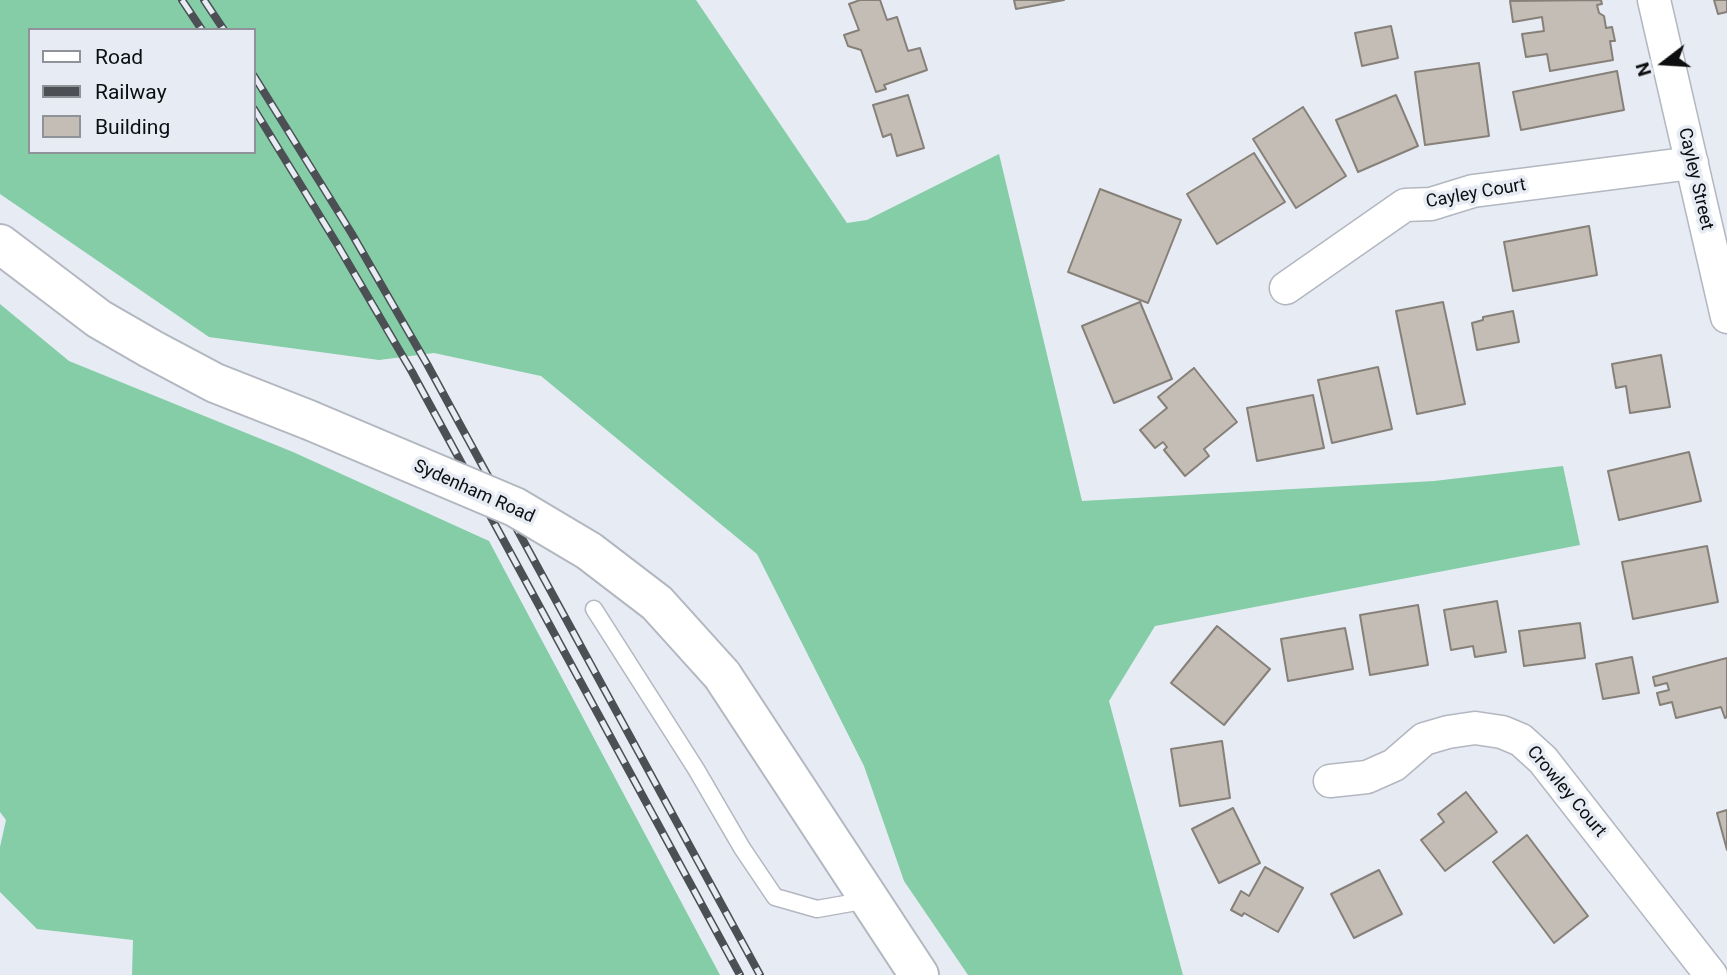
<!DOCTYPE html>
<style>
body{margin:0}
#map{position:relative;width:1727px;height:975px;overflow:hidden;background:#e6ebf4;font-family:Roboto,sans-serif}
canvas{display:block}
.legend{position:absolute;left:28px;top:28px;width:228px;height:126px;box-sizing:border-box;background:#e6ebf4;border:2px solid #8f9399;margin:0;padding:9px 12px;list-style:none;font-size:21px;color:#0c0e10}
.legend li{display:flex;align-items:center;gap:14px;height:35px}
.legend b{width:35px;border:2px solid #8f9399}
.north{position:absolute;left:1629px;top:28px;width:70px;height:70px;-webkit-text-stroke:5px #e6ebf4;paint-order:stroke;rotate:253deg;font-size:19px;font-weight:700;line-height:28px;text-align:center;color:#0c0e10}
.north::after{content:'';display:block;margin:auto;width:24px;height:32px;background:#0c0e10;clip-path:polygon(50% 0,100% 100%,50% 72%,0 100%)}
</style>
<div id="map">
<canvas width="1727" height="975"></canvas>
<ul class="legend">
<li><b style="height:9px;background:#fff"></b>Road</li>
<li><b style="height:9px;background:#4c4f53"></b>Railway</li>
<li><b style="height:19px;background:#c3bdb5"></b>Building</li>
</ul>
<div class="north">N</div>
</div>
<script>
const g = document.querySelector('canvas').getContext('2d');
g.lineJoin = 'round';
function fillPath(path, color) {
  g.fillStyle = color;
  g.fill(path, 'evenodd');
}
function toPath(rows) {
  const path = new Path2D();
  for (const r of rows) {
    path.moveTo(r[0], r[1]);
    for (let i = 2; i < r.length; i += 2) path.lineTo(r[i], r[i + 1]);
  }
  return path;
}
function trace(path, color, width, dash) {
  g.strokeStyle = color;
  g.lineWidth = width;
  g.lineCap = dash ? 'butt' : 'round';
  g.setLineDash(dash || []);
  g.stroke(path);
}
function write(font, color, halo, rows, align = 'center') {
  g.font = font + ' Roboto,sans-serif';
  g.lineWidth = 7;
  g.setLineDash([]);
  g.textBaseline = 'middle';
  g.strokeStyle = halo;
  g.fillStyle = color;
  for (const [text, x, y, turn = 0] of rows) {
    g.save();
    g.translate(x, y);
    g.rotate((+turn || 0) * Math.PI / 180);
    g.textAlign = isNaN(turn) ? turn : align;
    if (halo) g.strokeText(text, 0, 0);
    g.fillText(text, 0, 0);
    g.restore();
  }
}
fillPath(toPath([
 [0,0,696,0,847,223,867,220,999,154,1082,501,1434,481,1563,466,1580,545,1155,626,1109,701,1183,975,968,975,904,881,864,766,757,554,541,376,434,353,379,360,209,337,0,194],
 [30,30,254,30,254,152,30,152],
 [0,304,69,361,293,452,489,541,720,975,132,975,133,940,37,929,0,892,0,847,6,820,0,812]
]), '#84cda7');
const building = toPath([
 [860,0,880,0,887,20,897,17,908,51,920,48,927,70,884,85,886,89,876,92,861,50,848,46,844,35,859,30,849,4,860,0],
 [1014,0,1064,0,1016,9,1014,0],
 [1601,0,1602,4,1597,5,1599,13,1604,16,1606,28,1612,27,1615,41,1610,41,1613,60,1550,71,1547,54,1526,57,1522,34,1544,31,1542,17,1513,22,1510,1,1601,0],
 [1714,0,1727,0,1727,12,1718,14,1714,0],
 [1391,26,1398,58,1362,66,1355,33,1391,26],
 [1479,63,1489,136,1425,145,1415,72,1479,63],
 [1617,71,1624,110,1521,130,1513,92,1617,71],
 [908,95,924,148,897,156,891,134,883,137,873,105,908,95],
 [1396,95,1418,146,1358,172,1336,120,1396,95],
 [1303,107,1346,176,1296,208,1253,139,1303,107],
 [1254,153,1285,202,1217,244,1187,194,1254,153],
 [1100,189,1181,220,1148,303,1068,272,1100,189],
 [1589,226,1597,275,1513,291,1504,242,1589,226],
 [1140,302,1172,379,1114,403,1082,326,1140,302],
 [1443,302,1465,404,1417,414,1396,311,1443,302],
 [1513,311,1519,342,1477,350,1472,323,1483,320,1483,317,1513,311],
 [1661,355,1670,407,1630,413,1626,386,1616,388,1612,364,1661,355],
 [1378,367,1392,429,1332,443,1318,380,1378,367],
 [1194,368,1237,422,1204,449,1209,456,1185,476,1164,450,1167,447,1163,442,1155,448,1140,430,1167,408,1158,397,1194,368],
 [1313,395,1324,448,1257,461,1247,408,1313,395],
 [1689,452,1701,501,1619,520,1608,471,1689,452],
 [1707,546,1718,602,1633,619,1622,562,1707,546],
 [1497,601,1506,652,1475,657,1473,646,1451,650,1444,610,1497,601],
 [1418,605,1428,665,1370,675,1360,615,1418,605],
 [1580,623,1585,658,1524,666,1519,631,1580,623],
 [1217,626,1270,669,1224,725,1171,683,1217,626],
 [1345,628,1353,669,1288,681,1281,639,1345,628],
 [1632,657,1639,693,1603,699,1596,664,1632,657],
 [1727,658,1727,717,1725,718,1721,707,1676,718,1672,702,1660,705,1657,693,1669,690,1667,683,1655,686,1653,677,1727,658],
 [1222,741,1230,798,1180,806,1171,749,1222,741],
 [1466,792,1497,832,1445,871,1421,840,1444,822,1438,814,1466,792],
 [1233,808,1260,863,1219,883,1192,829,1233,808],
 [1727,810,1727,850,1717,813,1727,810],
 [1527,835,1588,916,1554,943,1493,862,1527,835],
 [1265,867,1303,888,1278,932,1244,913,1242,916,1231,910,1241,891,1249,896,1265,867],
 [1379,870,1402,914,1354,938,1331,894,1379,870]
]);
fillPath(building, '#c3bdb5');
trace(building, '#868079', 2);
const lane = toPath([
 [594,609,696,769,742,848,775,897,817,909,868,900]
]);
const street = toPath([
 [1654,0,1727,317],
 [1286,288,1405,205,1431,204,1473,191,1692,163],
 [1330,781,1367,777,1394,765,1424,739,1448,732,1475,728,1502,732,1521,740,1543,760,1711,975]
]);
const secondary = toPath([
 [0,244,99,319,151,349,215,383,309,420],
 [722,675,919,975]
]);
trace(lane, '#b3b7c0', 19);
trace(street, '#b3b7c0', 35);
trace(secondary, '#b3b7c0', 42);
trace(lane, '#fff', 16);
trace(street, '#fff', 32);
trace(secondary, '#fff', 38);
const rail = toPath([
 [182,0,202,30],
 [204,0,224,30],
 [254,76,352,234,427,364,760,975],
 [254,109,337,244,412,372,740,975]
]);
trace(rail, '#4c4f53', 8);
trace(rail, '#e6ebf4', 5, [16]);
const secondaryBridge = toPath([
 [309,420,515,507,589,551,657,603,722,675]
]);
trace(secondaryBridge, '#b3b7c0', 42, []);
trace(secondaryBridge, '#fff', 38);
write('18px', '#0c0e10', '#e6ebf4', [
 ["Cayley Street",1695,179,77],
 ["Cayley Court",1476,194,-10],
 ["Sydenham Road",474,492,24],
 ["Crowley Court",1566,792,50]
]);
</script>
